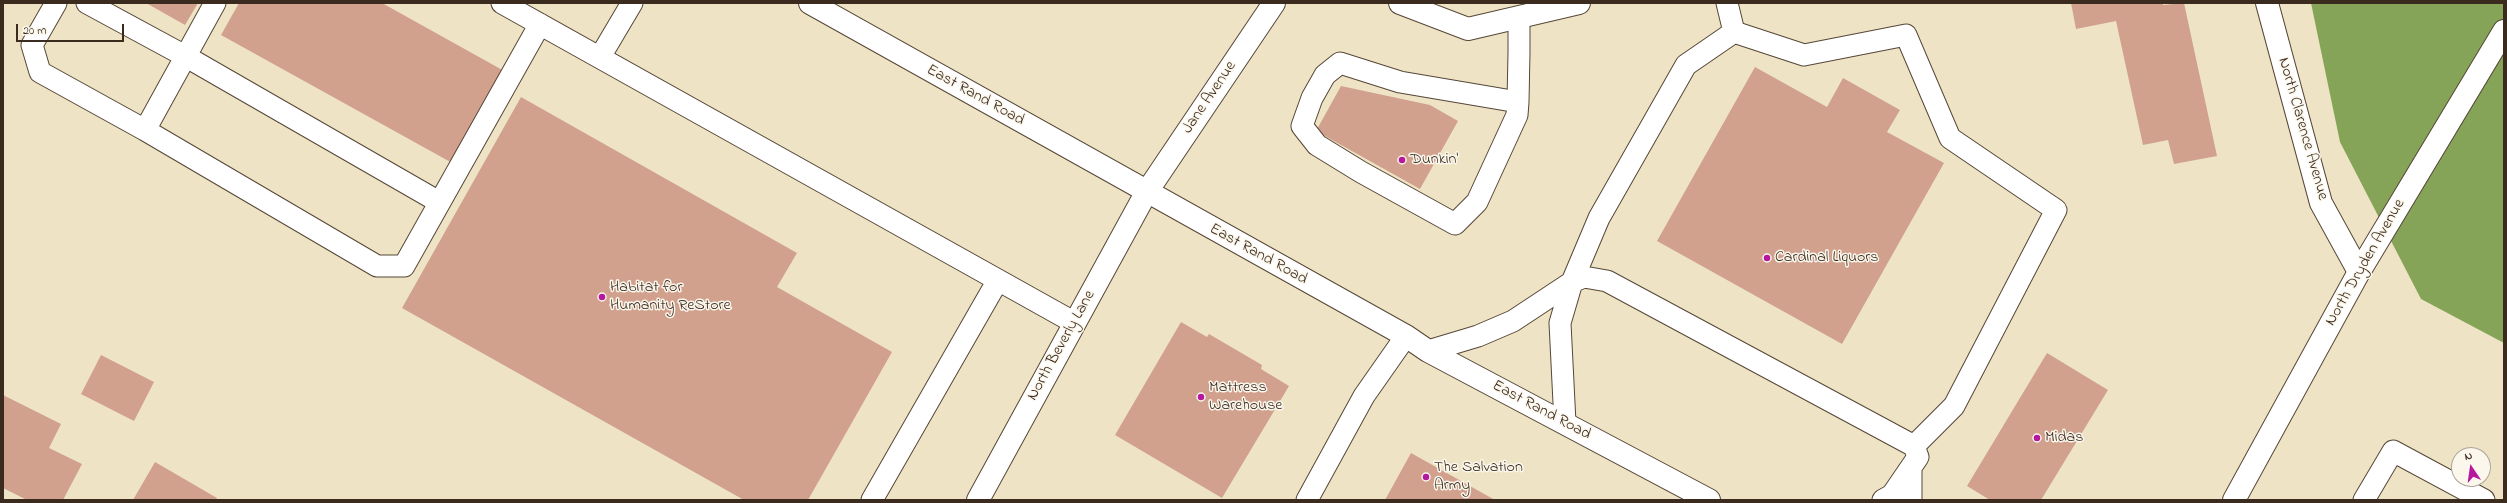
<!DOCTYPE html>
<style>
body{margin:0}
#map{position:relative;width:2507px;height:503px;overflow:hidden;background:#eee4c5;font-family:"Indie Flower",sans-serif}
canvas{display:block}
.frame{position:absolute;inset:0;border:4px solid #3b2a1e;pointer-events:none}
.north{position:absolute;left:2451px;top:447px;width:40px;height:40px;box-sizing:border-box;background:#fbf7ec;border:1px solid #aea59a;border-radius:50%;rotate:347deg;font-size:11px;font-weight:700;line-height:16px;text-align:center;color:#3b2a1e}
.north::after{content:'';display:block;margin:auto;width:14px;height:18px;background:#b5179e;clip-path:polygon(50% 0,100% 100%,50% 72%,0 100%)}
.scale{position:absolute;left:16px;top:24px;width:108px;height:18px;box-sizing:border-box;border:2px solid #3b2a1e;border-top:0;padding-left:5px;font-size:12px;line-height:14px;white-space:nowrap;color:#3b2a1e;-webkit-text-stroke:3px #fbf7ec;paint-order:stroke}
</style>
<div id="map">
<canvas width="2507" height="503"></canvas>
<div class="frame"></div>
<div class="north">N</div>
<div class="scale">20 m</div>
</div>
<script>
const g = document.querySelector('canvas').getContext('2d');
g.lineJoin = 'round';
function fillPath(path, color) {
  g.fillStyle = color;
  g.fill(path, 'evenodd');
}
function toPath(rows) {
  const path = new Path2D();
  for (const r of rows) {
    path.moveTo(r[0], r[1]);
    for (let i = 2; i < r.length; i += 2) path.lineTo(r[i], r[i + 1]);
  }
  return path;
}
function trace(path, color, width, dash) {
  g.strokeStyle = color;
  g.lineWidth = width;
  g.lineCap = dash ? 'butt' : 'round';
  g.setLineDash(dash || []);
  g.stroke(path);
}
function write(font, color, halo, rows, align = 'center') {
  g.font = font + ' "Indie Flower",sans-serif';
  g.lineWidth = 3;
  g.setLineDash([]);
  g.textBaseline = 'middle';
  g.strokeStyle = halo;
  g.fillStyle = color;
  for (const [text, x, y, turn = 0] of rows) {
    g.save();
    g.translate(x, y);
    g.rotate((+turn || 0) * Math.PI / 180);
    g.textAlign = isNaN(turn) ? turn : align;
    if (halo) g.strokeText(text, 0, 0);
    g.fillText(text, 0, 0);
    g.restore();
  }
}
fillPath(toPath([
 [2311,3,2504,3,2504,343,2421,299,2340,142]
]), '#85a458');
fillPath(toPath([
 [146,3,198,3,185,25],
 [239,3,382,3,506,72,454,164,221,35],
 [2071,3,2163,3,2163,5,2184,3,2217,156,2174,164,2168,140,2143,145,2116,21,2076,29],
 [1755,67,1827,107,1843,78,1900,110,1887,132,1944,163,1842,344,1657,241],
 [1341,86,1430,105,1458,121,1420,189,1316,131],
 [521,97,797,253,777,287,892,352,808,500,744,500,402,308],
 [1181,322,1207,337,1209,334,1262,365,1261,369,1289,386,1222,498,1115,435],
 [2047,353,2108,390,2041,500,1990,500,1967,486],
 [101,355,154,382,134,421,81,394],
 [3,395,61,424,49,448,82,464,63,500,27,500,3,488],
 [1411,453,1495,500,1385,500],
 [155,462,217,498,216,500,133,500]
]), '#d1a18e');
const service = toPath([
 [56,3,32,45,40,72,145,130,377,266,404,266,540,24],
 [87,3,185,56,439,202],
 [502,3,1075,323],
 [1734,32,1804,55,1906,35,1950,138,2056,210,1954,406,1914,446],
 [600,57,632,3],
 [1518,102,1400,82,1340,63,1325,75,1312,98,1302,126,1317,145,1361,172,1455,224,1477,202,1517,115,1518,102,1519,52,1519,17],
 [145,130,215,3],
 [1428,351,1478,336,1513,321,1572,282,1584,277,1607,281,1914,446,1918,457,1892,495,1883,500],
 [1565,423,1560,323,1572,282,1599,218,1686,65,1734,32,1727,3],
 [872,500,998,280],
 [1307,500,1364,396,1406,336],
 [1911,500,1911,469],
 [2364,500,2393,451,2484,500]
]);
const minor = toPath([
 [1400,3,1468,29,1579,3],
 [2267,3,2321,203,2359,272],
 [978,500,1146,193,1274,3]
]);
const tertiary = toPath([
 [2234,500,2359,272,2504,31]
]);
const primary = toPath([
 [810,3,1406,336,1428,351,1709,500]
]);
trace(service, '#564637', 23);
trace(minor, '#564637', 24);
trace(tertiary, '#564637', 24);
trace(primary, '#564637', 24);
trace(service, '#fff', 21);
trace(minor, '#fff', 22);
trace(tertiary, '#fff', 22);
trace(primary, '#fff', 22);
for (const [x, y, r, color] of [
 [1402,160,4,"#b5179e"],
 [1767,258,4,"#b5179e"],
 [602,297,4,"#b5179e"],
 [1201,397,4,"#b5179e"],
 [2037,438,4,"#b5179e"],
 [1426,477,4,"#b5179e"]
]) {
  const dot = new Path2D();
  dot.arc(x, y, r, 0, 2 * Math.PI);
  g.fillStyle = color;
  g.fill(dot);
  trace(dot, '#fbf7ec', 1.5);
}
write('16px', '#3b2a1e', '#fbf7ec', [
 ["East Rand Road",975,96,29],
 ["Jane Avenue",1210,98,-56],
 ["North Clarence Avenue",2302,129,74],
 ["East Rand Road",1258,255,29],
 ["North Dryden Avenue",2366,263,-60],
 ["North Beverly Lane",1062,346,-61],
 ["East Rand Road",1541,411,28]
]);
write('16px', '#3b2a1e', '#fbf7ec', [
 ["Dunkin'",1410,160],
 ["Cardinal Liquors",1775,258],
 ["Habitat for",610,288],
 ["Humanity ReStore",610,306],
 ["Mattress",1209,388],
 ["Warehouse",1209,406],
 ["Midas",2045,438],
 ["The Salvation",1434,468],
 ["Army",1434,486]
], 'left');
</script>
